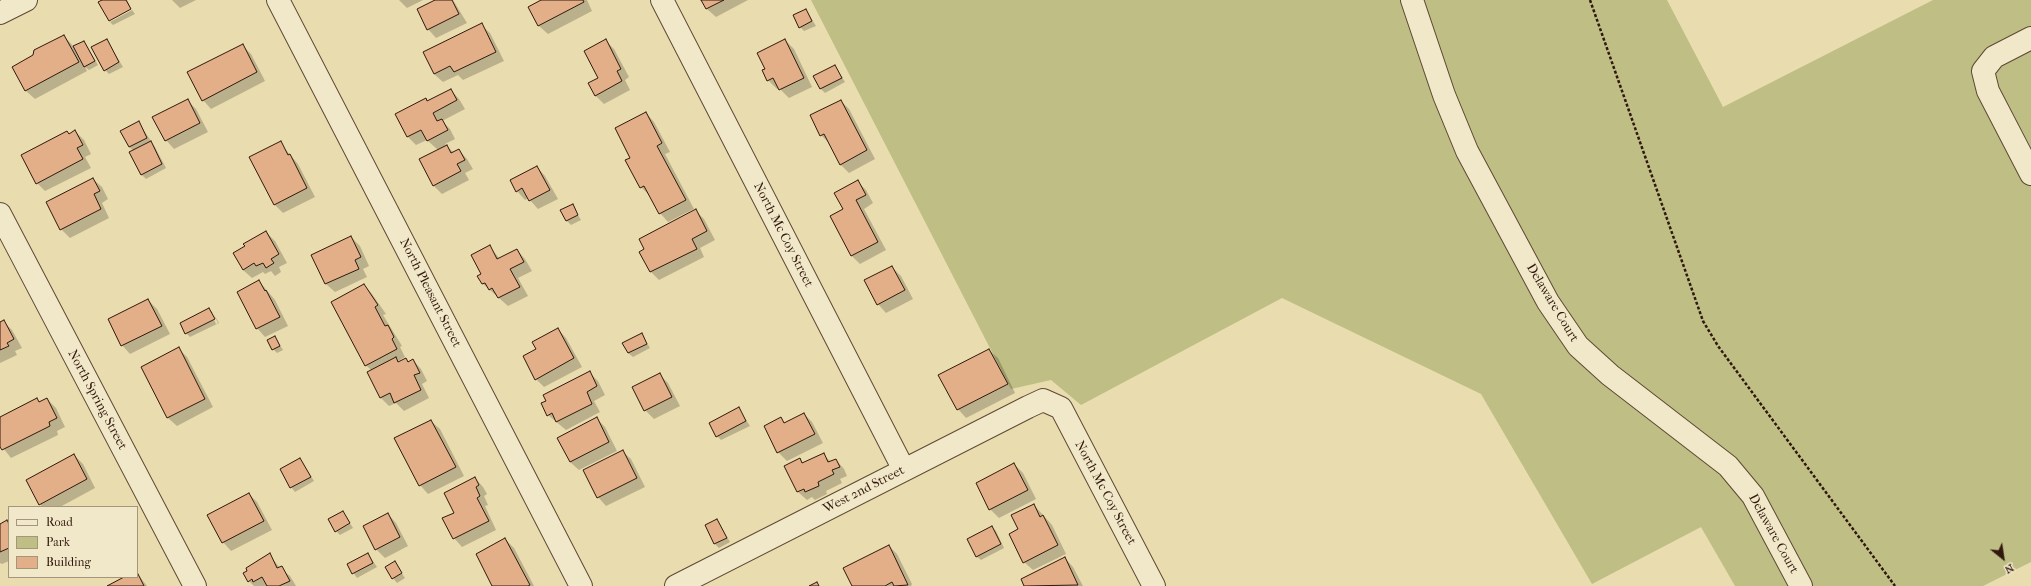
<!DOCTYPE html>
<style>
body{margin:0}
#map{position:relative;width:2031px;height:586px;overflow:hidden;background:#e9dcae;font-family:"IM FELL French Canon",serif}
canvas{display:block}
.legend{position:absolute;left:8px;top:506px;width:130px;height:72px;box-sizing:border-box;background:#f1e8ca;border:1px solid #a4957e;margin:0;padding:5px 7px;list-style:none;font-size:12px;color:#30180c}
.legend li{display:flex;align-items:center;gap:8px;height:20px}
.legend b{width:20px;border:1px solid #a4957e}
.north{position:absolute;left:1983px;top:538px;width:40px;height:40px;-webkit-text-stroke:3px #f1e8ca;paint-order:stroke;rotate:150deg;font-size:11px;font-weight:700;line-height:16px;text-align:center;color:#30180c}
.north::after{content:'';display:block;margin:auto;width:14px;height:18px;background:#30180c;clip-path:polygon(50% 0,100% 100%,50% 72%,0 100%)}
</style>
<div id="map">
<canvas width="2031" height="586"></canvas>
<ul class="legend">
<li><b style="height:5px;background:#f1e8ca"></b>Road</li>
<li><b style="height:11px;background:#bebe85"></b>Park</li>
<li><b style="height:11px;background:#e3af88"></b>Building</li>
</ul>
<div class="north">N</div>
</div>
<script>
const g = document.querySelector('canvas').getContext('2d');
g.lineJoin = 'round';
function fillPath(path, color) {
  g.fillStyle = color;
  g.fill(path, 'evenodd');
}
function toPath(rows) {
  const path = new Path2D();
  for (const r of rows) {
    path.moveTo(r[0], r[1]);
    for (let i = 2; i < r.length; i += 2) path.lineTo(r[i], r[i + 1]);
  }
  return path;
}
function trace(path, color, width, dash) {
  g.strokeStyle = color;
  g.lineWidth = width;
  g.lineCap = dash ? 'butt' : 'round';
  g.setLineDash(dash || []);
  g.stroke(path);
}
function write(font, color, halo, rows, align = 'center') {
  g.font = font + ' "IM FELL French Canon",serif';
  g.lineWidth = 3.5;
  g.setLineDash([]);
  g.textBaseline = 'middle';
  g.strokeStyle = halo;
  g.fillStyle = color;
  for (const [text, x, y, turn = 0] of rows) {
    g.save();
    g.translate(x, y);
    g.rotate((+turn || 0) * Math.PI / 180);
    g.textAlign = isNaN(turn) ? turn : align;
    if (halo) g.strokeText(text, 0, 0);
    g.fillText(text, 0, 0);
    g.restore();
  }
}
fillPath(toPath([
 [811,0,1667,0,1723,107,1933,0,2031,0,2031,562,1983,586,1735,586,1701,527,1592,584,1481,394,1282,298,1081,405,1051,380,1011,389]
]), '#bebe85');
fillPath(toPath([
 [104,0,127,0,131,8,109,20],
 [172,0,196,0,180,8],
 [399,0,423,0,407,8],
 [437,0,453,0,467,23,436,38,428,29],
 [543,0,587,0,592,11,548,34,539,26,529,7],
 [702,0,748,0,716,17,707,9],
 [132,10,135,14,113,25,110,22],
 [806,10,816,26,804,31,800,27],
 [481,25,490,33,504,61,463,80,458,75,443,82,434,74],
 [64,36,74,47,84,42,98,65,89,70,85,67,87,71,35,99,26,91,14,67,34,56],
 [605,40,614,49,629,77,625,80,630,90,604,104,595,95],
 [785,40,794,49,812,87,789,98,779,88,777,89,768,80,767,69],
 [107,41,123,67,109,74,105,70],
 [242,45,251,54,265,81,211,109,203,100],
 [835,66,845,82,825,93,821,89],
 [451,90,459,99,465,109,442,121,450,129,455,139,445,144,454,153,459,150,467,159,473,169,465,173,469,180,442,194,433,185,438,150,427,140,416,145,408,137,396,114,426,99,428,102],
 [187,100,196,109,208,132,174,149,166,140],
 [841,101,849,109,875,159,849,173,840,164,830,144,821,135],
 [646,113,654,122,670,152,665,154,694,209,668,222,660,213,650,196,641,187,631,158],
 [139,123,155,147,166,168,146,179,142,175,134,151,129,147],
 [75,131,84,140,91,154,85,157,91,168,45,191,37,183,69,135],
 [280,143,298,164,315,197,283,213,275,205,251,158],
 [537,167,545,176,558,199,538,209,528,198,525,200,517,191],
 [93,179,102,187,108,199,102,203,109,218,70,238,61,229],
 [858,182,866,190,873,203,864,209,886,250,860,264,851,255,844,210],
 [572,205,581,220,571,225,566,220],
 [696,211,704,219,715,240,700,248,704,257,659,280,651,272,641,252],
 [266,232,275,241,287,263,279,267,281,272,275,276,271,271,265,274,263,272,252,278,243,270],
 [351,237,360,246,369,266,363,269,367,277,335,292,326,284,313,256],
 [489,246,500,259,517,250,525,259,532,271,518,278,528,296,508,306,483,284,482,274],
 [892,267,901,276,913,299,886,313,878,304],
 [259,281,275,300,288,326,265,337,257,328],
 [364,285,372,294,386,314,383,315,402,346,400,347,405,357,398,361,399,363,406,359,409,362,413,360,421,369,427,381,422,384,429,398,404,411,396,403,389,406,380,397,371,370,366,365],
 [148,300,157,309,170,334,130,354,122,345],
 [209,309,213,313,211,313,216,324,218,323,213,313,219,323,190,337,186,333],
 [4,322,12,330,22,348,15,351,17,355,0,363,0,324],
 [558,329,566,338,582,367,544,387,536,379],
 [642,334,650,348,633,357,628,353],
 [275,337,283,350,277,353,273,349],
 [178,348,187,357,213,407,177,426,168,418,142,367],
 [989,350,998,358,1015,393,966,418,958,409],
 [589,372,598,381,605,395,594,401,600,412,566,430,548,415,547,401],
 [659,374,668,383,680,406,654,419,645,410],
 [47,399,56,408,65,427,57,431,58,435,11,458,0,444,0,418,37,400,40,402],
 [739,409,750,426,721,440,717,436],
 [804,414,812,422,823,443,787,461,778,452,780,418,785,423],
 [597,419,605,427,617,451,579,470,570,462],
 [431,421,440,429,464,476,428,494,420,485],
 [622,451,631,459,645,487,606,506,598,497],
 [823,454,831,462,836,460,844,469,847,476,840,479,842,483,826,491,827,494,815,500,812,497,807,500,798,492,786,466,799,459,804,464],
 [74,455,83,464,95,488,60,507,42,507,27,481],
 [300,459,314,481,295,492,291,487],
 [1014,464,1023,473,1036,499,999,518,990,509,977,483],
 [475,478,483,487,487,494,484,496,488,505,485,506,496,530,462,547,454,538,456,513],
 [249,494,257,502,272,530,231,551,223,542],
 [1034,505,1052,525,1066,554,1033,570,1024,562,1019,530],
 [343,512,353,528,340,535,336,531],
 [388,514,396,523,408,546,385,558,376,549],
 [717,520,730,542,719,548,715,544,706,526],
 [7,522,9,524,9,561,2,564,0,563,0,525],
 [992,527,996,531,1004,548,981,560,976,556],
 [505,539,514,548,534,586,493,586],
 [889,546,897,554,912,584,911,586,853,586],
 [269,554,280,568,290,576,296,586,254,586,249,581,257,563,256,561],
 [368,554,377,567,357,578,348,565],
 [1065,558,1073,567,1083,586,1025,586,1022,579],
 [395,563,405,578,397,583,393,578],
 [137,573,147,586,109,586,126,577,137,577]
]), '#0003');
const building = toPath([
 [102,0,126,0,131,9,109,21,98,2,102,0],
 [435,0,452,0,459,14,427,30,417,9,435,0],
 [541,0,583,0,584,2,538,26,528,7,541,0],
 [701,0,724,0,706,9,701,0],
 [806,9,812,21,799,28,793,15,806,9],
 [482,23,496,52,454,72,450,66,434,74,423,52,482,23],
 [64,35,79,62,25,91,12,67,33,55,34,50,64,35],
 [107,39,119,62,104,71,91,47,107,39],
 [606,39,621,69,617,71,622,81,595,96,588,83,598,78,584,51,606,39],
 [785,39,804,78,779,90,773,78,767,81,762,70,765,69,757,53,785,39],
 [84,41,95,61,84,67,73,46,84,41],
 [243,44,257,72,202,101,187,72,243,44],
 [835,65,842,78,820,89,813,76,835,65],
 [451,89,457,100,433,113,437,121,442,119,448,130,427,141,421,130,407,137,395,114,426,98,427,101,451,89],
 [188,99,200,123,165,141,152,117,188,99],
 [841,100,867,150,840,165,824,134,820,136,810,115,841,100],
 [646,112,662,143,657,146,686,200,659,214,644,186,640,188,625,160,630,158,615,128,646,112],
 [139,121,147,138,129,147,120,131,139,121],
 [75,130,83,145,77,148,83,159,36,184,21,155,67,131,69,134,75,130],
 [151,141,162,164,141,175,129,152,151,141],
 [281,141,288,155,290,154,307,188,274,205,249,157,281,141],
 [447,145,451,153,459,149,465,160,457,164,461,171,433,186,419,159,447,145],
 [537,166,550,190,529,201,522,188,516,192,510,180,537,166],
 [93,178,100,191,94,194,101,209,60,230,46,202,93,178],
 [858,180,866,195,856,200,878,242,851,256,830,216,843,209,834,193,858,180],
 [573,204,578,215,566,221,560,210,573,204],
 [696,209,707,231,692,239,697,249,650,272,639,252,644,249,639,239,696,209],
 [266,231,279,254,271,259,274,263,266,268,263,263,256,266,254,263,243,270,233,253,245,246,243,244,266,231],
 [351,236,361,257,355,260,359,269,325,284,311,255,351,236],
 [490,245,497,259,517,249,524,262,510,269,520,287,498,298,492,288,489,290,485,283,482,284,477,276,481,274,471,255,490,245],
 [892,266,905,290,877,305,864,280,892,266],
 [259,280,265,291,266,290,280,317,256,329,237,292,259,280],
 [364,284,378,305,375,307,385,326,388,325,394,337,392,339,397,349,365,366,331,302,364,284],
 [148,299,162,326,121,346,108,319,148,299],
 [209,308,215,319,185,334,180,323,209,308],
 [4,320,14,339,7,343,9,346,0,350,0,322,4,320],
 [558,328,574,358,535,380,523,356,536,349,532,342,558,328],
 [642,333,647,344,628,353,622,343,642,333],
 [275,336,280,346,272,350,267,340,275,336],
 [179,347,205,399,167,418,141,367,179,347],
 [989,349,1008,384,957,410,938,375,989,349],
 [396,357,398,362,406,358,408,362,413,359,420,373,414,375,421,390,394,403,390,393,380,398,367,372,396,357],
 [590,371,597,386,587,392,592,404,556,422,552,413,547,416,541,403,546,401,543,395,590,371],
 [660,373,672,397,644,411,632,387,660,373],
 [37,398,39,402,47,398,57,418,49,422,50,426,2,450,0,447,0,417,37,398],
 [739,407,746,421,716,437,709,423,739,407],
 [804,413,815,434,777,453,764,426,781,417,784,423,804,413],
 [597,417,609,442,570,462,557,438,597,417],
 [431,420,456,467,419,486,394,438,431,420],
 [623,450,637,478,597,498,583,470,623,450],
 [824,453,828,462,836,459,840,467,832,470,834,474,818,482,819,486,805,492,804,489,797,492,784,466,800,458,802,463,824,453],
 [74,454,87,479,39,505,26,480,74,454],
 [300,458,311,477,290,488,280,469,300,458],
 [1014,463,1028,490,989,510,976,483,1014,463],
 [475,477,479,485,476,487,480,496,477,498,489,521,453,539,442,518,454,513,444,493,475,477],
 [249,493,264,521,222,543,207,515,249,493],
 [1034,504,1040,517,1043,515,1058,545,1023,563,1009,534,1018,529,1011,515,1034,504],
 [343,511,350,523,335,532,328,519,343,511],
 [388,513,400,537,375,550,363,526,388,513],
 [717,519,727,538,714,544,705,525,717,519],
 [7,520,9,524,9,548,0,552,0,524,7,520],
 [992,526,1001,544,976,557,967,539,992,526],
 [505,538,530,585,528,586,492,586,476,554,505,538],
 [889,545,908,585,894,586,892,582,885,586,852,586,843,568,889,545],
 [270,553,277,568,282,566,290,581,279,586,267,586,262,577,253,582,252,579,248,582,243,573,247,571,246,568,270,553],
 [368,553,373,563,352,574,347,564,368,553],
 [1065,557,1078,585,1024,586,1021,579,1065,557],
 [395,561,402,573,392,579,385,567,395,561],
 [137,572,144,586,107,586,124,577,137,577,137,572],
 [817,582,819,586,809,586,817,582]
]);
fillPath(building, '#e3af88');
trace(building, '#30180c', 1);
const street = toPath([
 [278,0,581,586],
 [662,0,904,470],
 [1412,0,1444,95,1467,151,1548,302,1578,346,1610,375,1728,466,1753,496,1801,586],
 [0,13,26,0],
 [2031,38,1994,57,1983,71,1988,91,2031,174],
 [0,214,195,586],
 [676,586,1028,407,1043,400,1061,408,1154,586]
]);
trace(street, '#5e4934', 24);
trace(toPath([
 [1590,0,1703,321,1718,346,1895,586]
]), '#30180c', 2.5, [3, 2]);
trace(street, '#f1e8ca', 22);
write('13px', '#30180c', '#f1e8ca', [
 ["North Mc Coy Street",783,235,63],
 ["North Pleasant Street",430,293,63],
 ["Delaware Court",1552,303,59],
 ["North Spring Street",97,400,62],
 ["West 2nd Street",864,490,-27],
 ["North Mc Coy Street",1105,493,62],
 ["Delaware Court",1773,534,61]
]);
</script>
